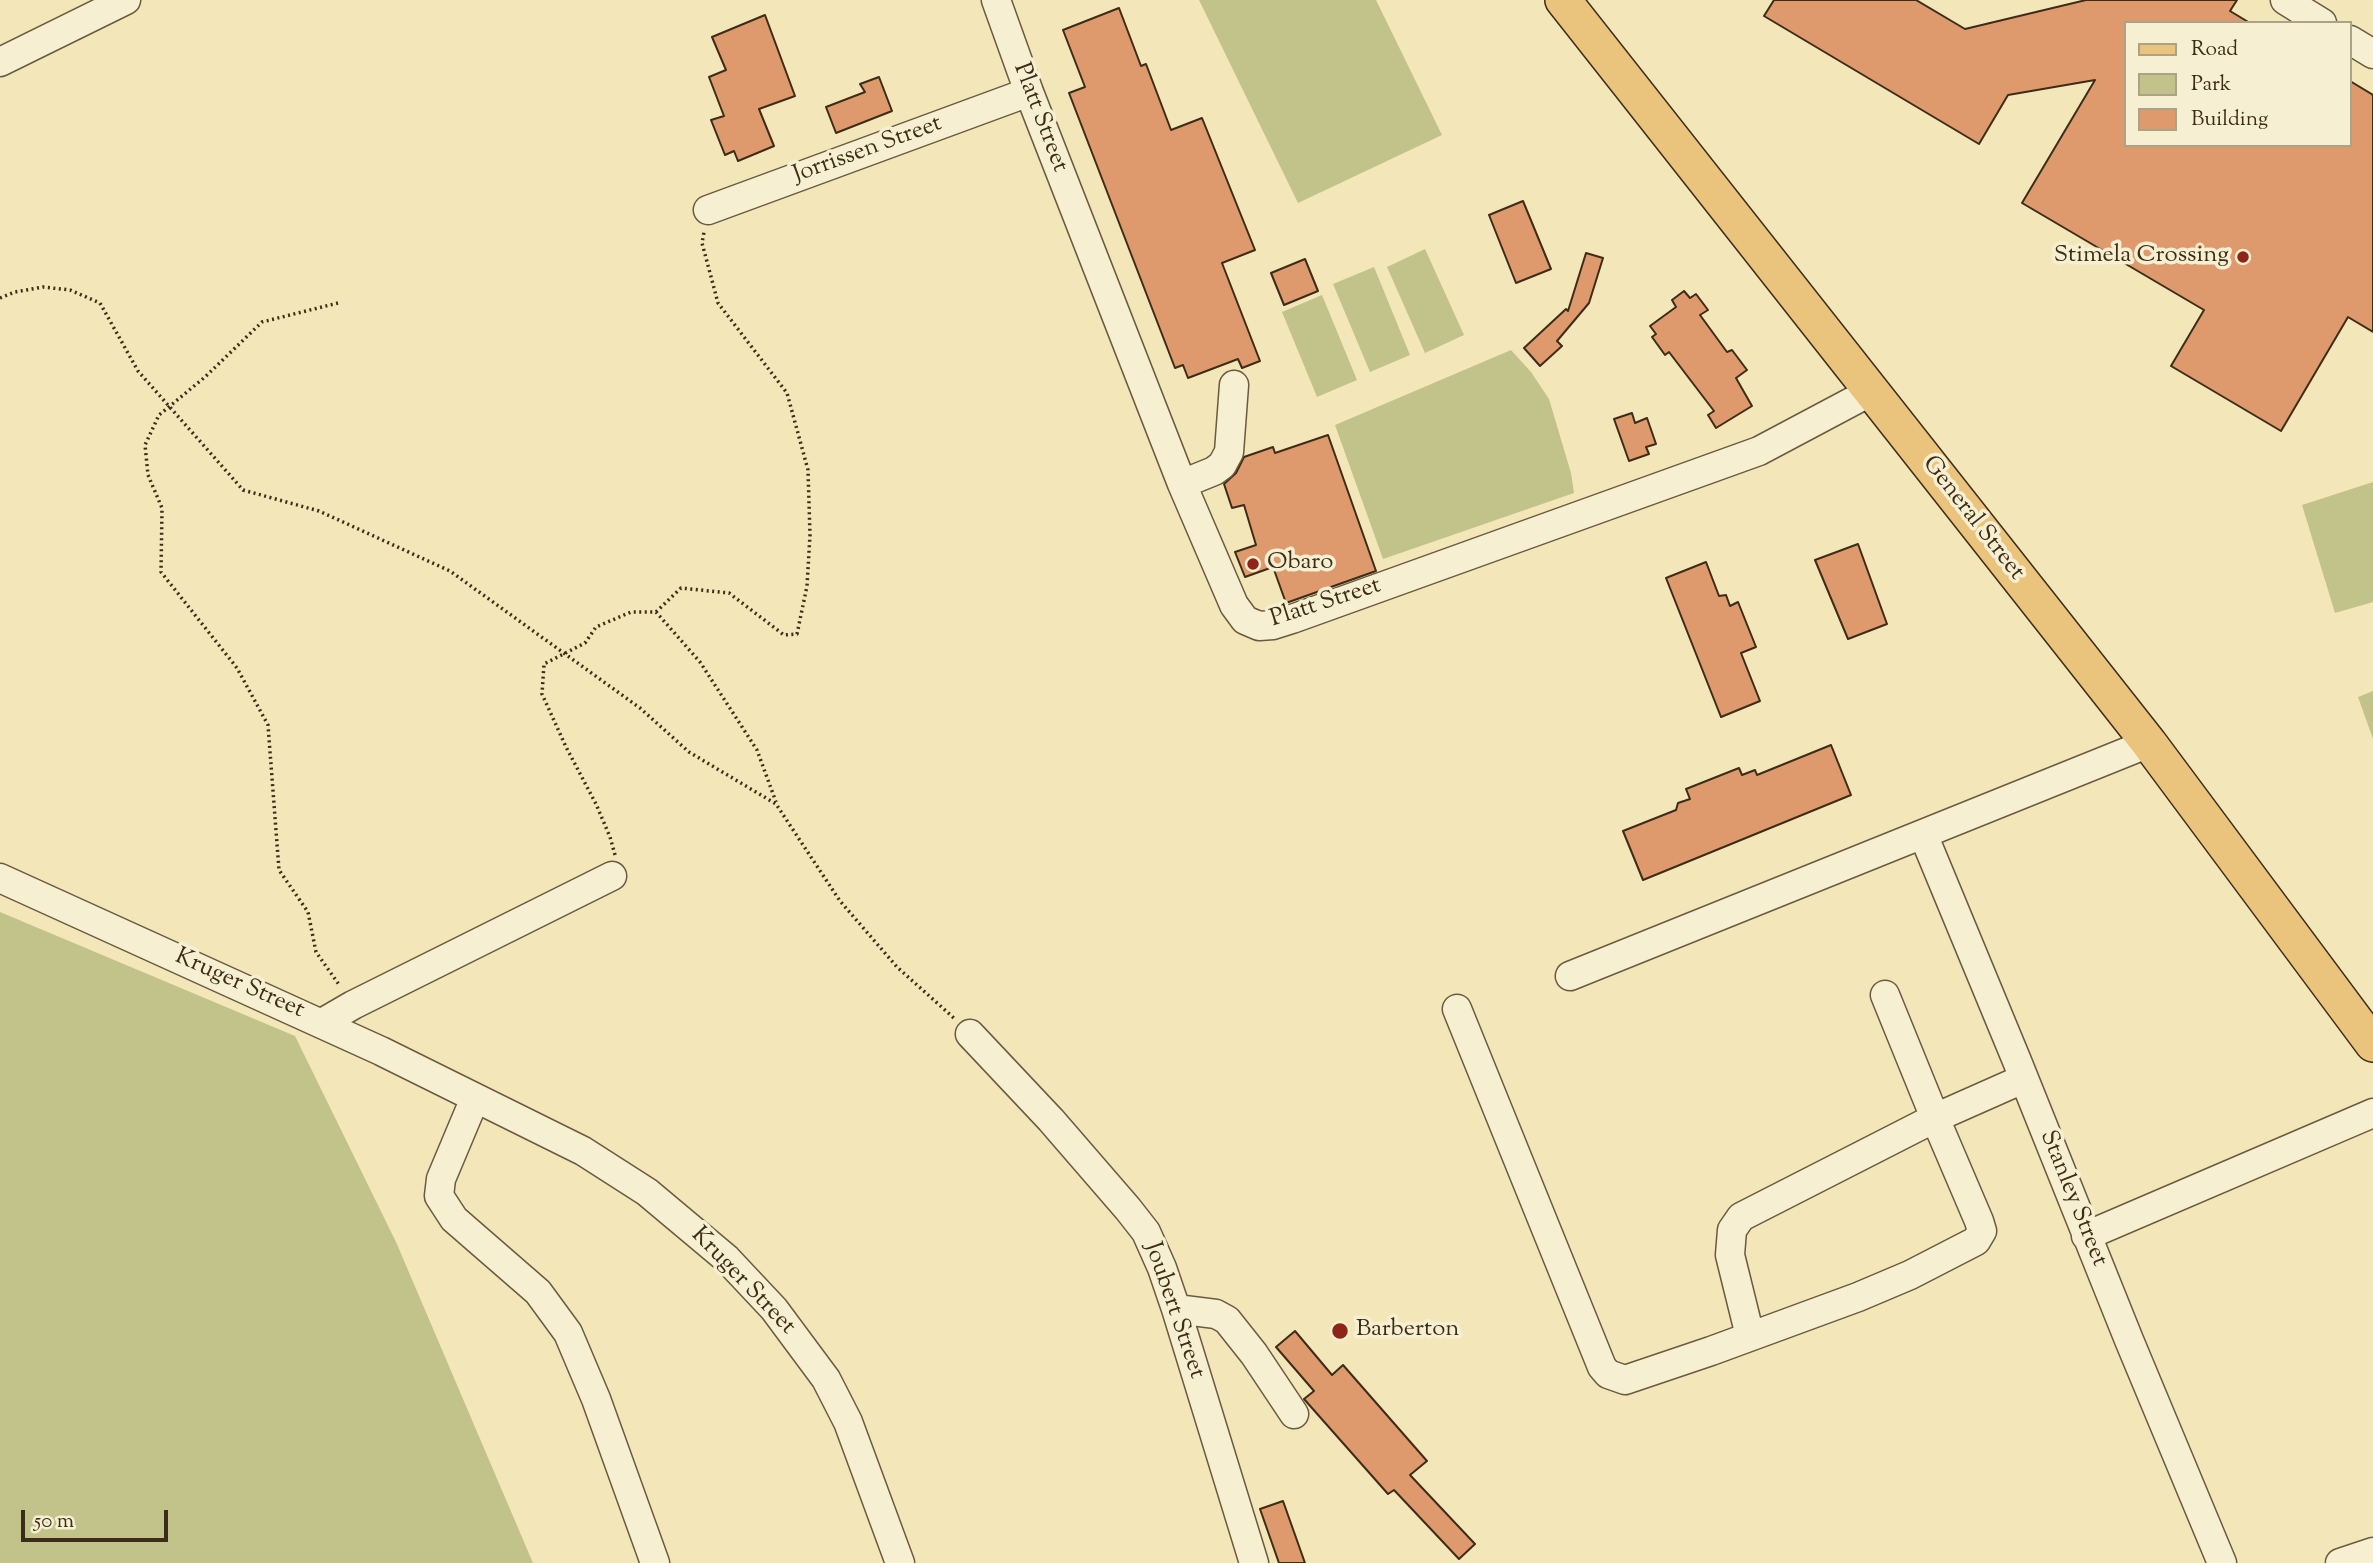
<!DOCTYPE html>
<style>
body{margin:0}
#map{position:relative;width:2373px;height:1563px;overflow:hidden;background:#f3e6b8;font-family:"Sorts Mill Goudy",serif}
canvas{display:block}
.legend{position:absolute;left:2124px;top:21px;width:228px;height:126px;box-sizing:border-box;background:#f7efd1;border:2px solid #ada187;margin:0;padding:9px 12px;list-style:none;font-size:21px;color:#3d2c18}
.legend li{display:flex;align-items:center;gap:14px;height:35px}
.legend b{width:35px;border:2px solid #ada187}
.scale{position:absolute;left:21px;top:1510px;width:147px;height:32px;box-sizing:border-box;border:4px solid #3d2c18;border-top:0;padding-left:9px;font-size:21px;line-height:24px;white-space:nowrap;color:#3d2c18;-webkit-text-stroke:5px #f7efd1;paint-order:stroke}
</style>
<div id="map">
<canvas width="2373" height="1563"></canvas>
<ul class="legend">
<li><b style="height:9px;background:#eac37c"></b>Road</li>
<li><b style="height:19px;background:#c2c38a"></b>Park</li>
<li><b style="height:19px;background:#de9a6d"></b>Building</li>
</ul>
<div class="scale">50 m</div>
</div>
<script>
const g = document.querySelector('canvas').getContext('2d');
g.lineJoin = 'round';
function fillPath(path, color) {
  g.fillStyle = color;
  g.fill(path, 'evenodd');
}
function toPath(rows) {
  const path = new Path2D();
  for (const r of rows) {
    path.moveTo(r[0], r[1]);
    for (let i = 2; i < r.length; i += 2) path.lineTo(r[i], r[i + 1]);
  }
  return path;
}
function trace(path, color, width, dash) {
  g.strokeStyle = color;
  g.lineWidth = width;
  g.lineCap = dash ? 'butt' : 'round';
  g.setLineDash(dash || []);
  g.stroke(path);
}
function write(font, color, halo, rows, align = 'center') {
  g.font = font + ' "Sorts Mill Goudy",serif';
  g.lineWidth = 7;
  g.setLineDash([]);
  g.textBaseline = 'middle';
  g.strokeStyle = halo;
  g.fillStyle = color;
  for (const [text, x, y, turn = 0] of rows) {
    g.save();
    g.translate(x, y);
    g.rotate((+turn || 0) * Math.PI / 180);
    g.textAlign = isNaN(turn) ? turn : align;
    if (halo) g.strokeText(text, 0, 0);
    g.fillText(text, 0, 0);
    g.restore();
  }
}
fillPath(toPath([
 [1199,0,1376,0,1442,135,1298,203],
 [1425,249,1464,335,1425,353,1387,267],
 [1374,267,1410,355,1370,372,1333,284],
 [1322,295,1357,380,1317,397,1282,312],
 [1511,350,1531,372,1549,399,1571,473,1574,493,1383,559,1335,425],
 [2373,482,2373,602,2335,613,2302,505],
 [2373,691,2373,739,2358,697],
 [0,912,295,1036,396,1242,533,1563,0,1563]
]), '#c2c38a');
const building = toPath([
 [1774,0,1916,0,1965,29,2086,0,2237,0,2230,11,2250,23,2126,23,2126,145,2350,145,2350,81,2373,95,2373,332,2348,317,2281,431,2171,366,2204,310,2022,203,2095,80,2008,95,1979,144,1764,16,1774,0],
 [1119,8,1141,66,1146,64,1171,130,1202,118,1255,250,1222,263,1260,361,1242,368,1238,359,1188,378,1183,365,1175,368,1069,93,1085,87,1063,30,1119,8],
 [765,15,795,96,759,109,774,146,738,161,734,151,725,155,711,120,724,116,709,77,726,70,712,37,765,15],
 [879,77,892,111,836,133,826,107,865,92,860,84,879,77],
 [1523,201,1551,269,1516,283,1489,215,1523,201],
 [1586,253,1603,258,1589,303,1557,341,1562,346,1540,366,1524,348,1566,309,1568,311,1586,253],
 [1305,259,1318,291,1284,305,1271,273,1305,259],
 [1684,291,1690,298,1696,294,1708,310,1700,315,1727,352,1732,350,1747,370,1736,378,1752,406,1716,428,1708,415,1714,411,1669,352,1665,355,1652,337,1656,334,1650,326,1676,307,1672,300,1684,291],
 [1632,413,1635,423,1647,418,1656,444,1646,447,1649,454,1629,461,1614,419,1632,413],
 [1328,435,1376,571,1286,603,1273,567,1245,577,1235,552,1256,545,1244,505,1232,508,1224,484,1236,473,1244,457,1273,447,1275,453,1328,435],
 [1858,544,1887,624,1848,639,1815,560,1858,544],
 [1706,562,1719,596,1726,595,1730,606,1738,602,1756,647,1741,653,1760,701,1721,717,1666,578,1706,562],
 [1831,745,1851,795,1643,880,1623,831,1676,810,1678,803,1690,799,1686,789,1739,768,1742,775,1755,770,1757,775,1831,745],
 [1295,1331,1332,1375,1343,1365,1427,1461,1410,1475,1475,1544,1459,1559,1394,1490,1388,1494,1304,1399,1314,1391,1276,1347,1295,1331],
 [1283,1501,1305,1563,1279,1563,1260,1509,1283,1501]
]);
fillPath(building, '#de9a6d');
trace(building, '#3d2c18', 2);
const minor = toPath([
 [996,0,1029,92,1182,484,1234,605,1245,620,1259,626,1273,625,1292,619,1759,451,1872,391],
 [2285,0,2322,23],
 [2350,40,2373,54],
 [0,62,126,0],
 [708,210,1029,92],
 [1182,484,1214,471,1222,465,1229,452,1234,385],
 [1923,834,2017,1061,2129,1340,2222,1563],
 [0,878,381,1051,583,1151,647,1192,727,1259,774,1309,826,1379,848,1422,900,1563],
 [1570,976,2149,743],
 [1457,1009,1602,1367,1608,1374,1625,1380,1711,1351,1858,1297,1910,1275,1976,1241,1982,1231,1979,1221,1935,1118,2023,1079],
 [322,1023,353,1005,612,876],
 [970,1034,1051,1120,1128,1209,1146,1232,1162,1268,1176,1309,1254,1563],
 [475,1098,441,1179,439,1196,454,1219,538,1292,568,1333,596,1399,655,1563],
 [2086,1236,2373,1113],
 [1176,1309,1216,1314,1227,1320,1254,1354,1294,1414],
 [1750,1336,1730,1255,1732,1230,1741,1217,1935,1118,1885,995],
 [2340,1563,2373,1552]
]);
const major = toPath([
 [1563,0,2149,743,2373,1044]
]);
trace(minor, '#6a5a40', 31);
trace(major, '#3d2c18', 38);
trace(toPath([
 [0,298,15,292,43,287,70,290,100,303,138,371,243,490,319,511,450,571,640,708,689,752,776,804,840,901,897,967,955,1019],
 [338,303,262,322,205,377,159,415,145,445,148,475,162,508,161,572,237,668,268,725,279,870,308,912,316,952,340,986],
 [656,612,681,588,729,593,784,635,797,634,807,586,810,535,808,470,787,393,718,303,702,243,704,232],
 [615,855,610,837,596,804,566,747,542,694,544,664,585,643,596,627,631,612,656,612,700,662,757,750,776,802]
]), '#3d2c18', 3.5, [2, 3.5]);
trace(minor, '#f7efd1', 28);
trace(major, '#eac37c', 35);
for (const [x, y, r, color] of [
 [2243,257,7,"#8f2418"],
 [1253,564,7,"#8f2418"],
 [1340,1331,9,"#8f2418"]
]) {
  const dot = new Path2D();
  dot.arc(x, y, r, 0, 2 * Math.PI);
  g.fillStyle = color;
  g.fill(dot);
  trace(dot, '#f7efd1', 2.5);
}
write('24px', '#3d2c18', '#f7efd1', [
 ["Platt Street",1039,118,69],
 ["Jorrissen Street",868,151,-20],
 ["General Street",1972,519,52],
 ["Platt Street",1326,604,-18],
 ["Kruger Street",239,985,24],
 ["Stanley Street",2072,1199,68],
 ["Kruger Street",742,1282,46],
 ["Joubert Street",1173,1311,71]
]);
write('24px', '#3d2c18', '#f7efd1', [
 ["Stimela Crossing",2229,257,"right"],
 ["Obaro",1267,564],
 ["Barberton",1356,1331]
], 'left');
</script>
